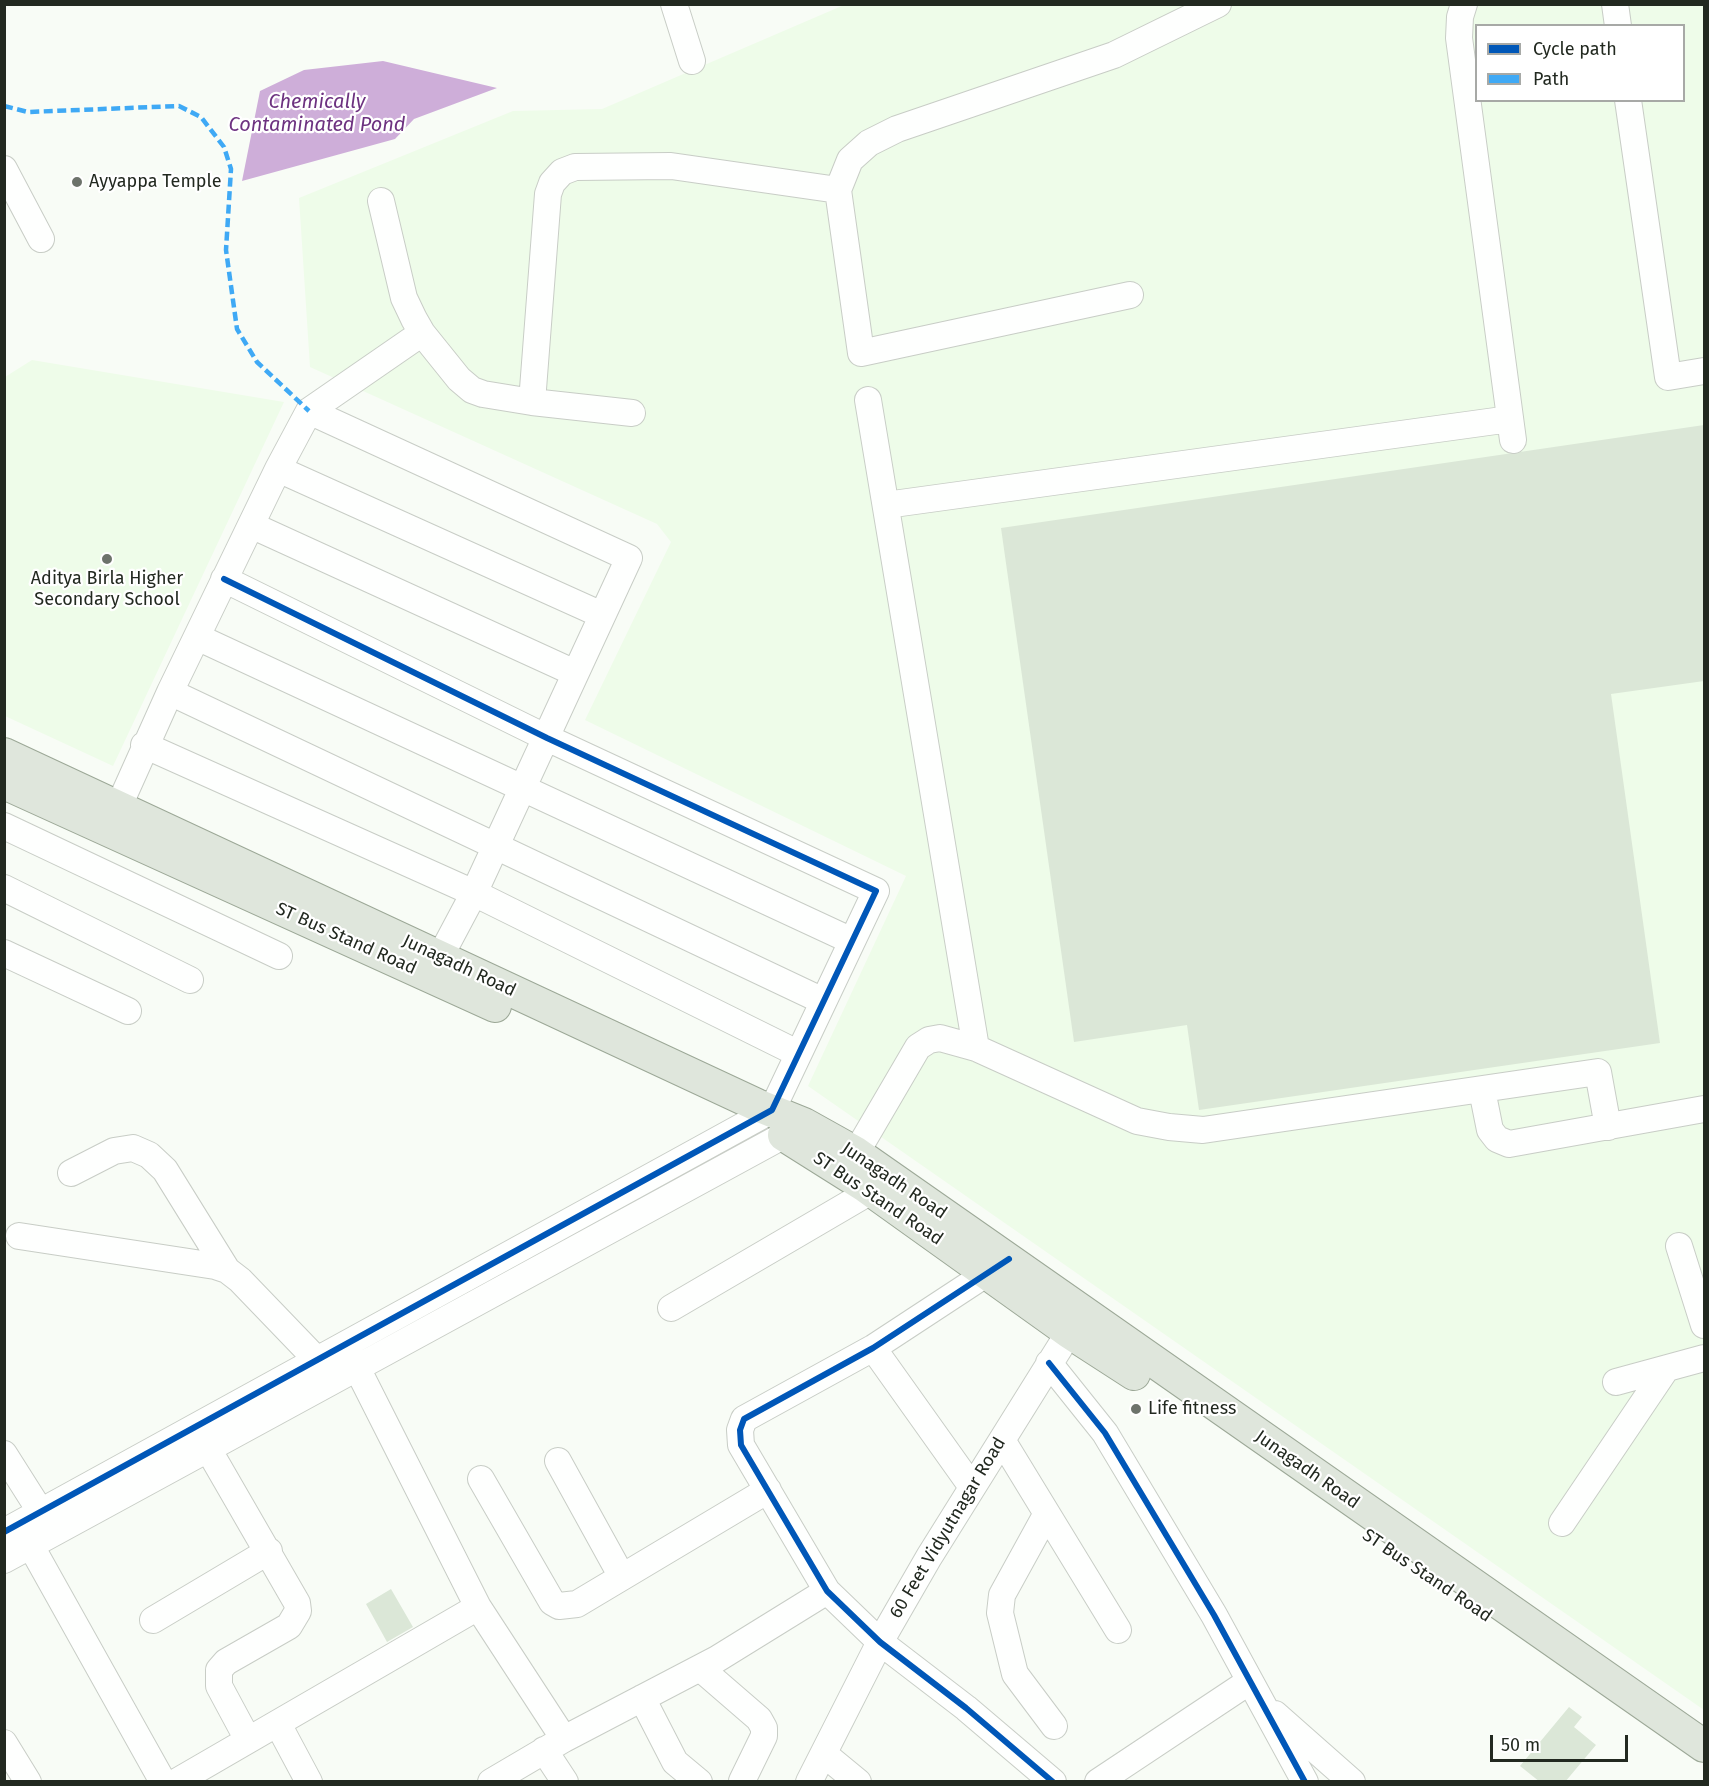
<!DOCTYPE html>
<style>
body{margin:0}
#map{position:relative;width:1709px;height:1786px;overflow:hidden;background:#f8fcf6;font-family:"Fira Sans",sans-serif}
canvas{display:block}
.frame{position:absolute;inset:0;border:6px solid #222920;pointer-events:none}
.legend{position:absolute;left:1475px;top:24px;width:210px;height:78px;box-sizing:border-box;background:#fff;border:2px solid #a7a9a6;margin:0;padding:8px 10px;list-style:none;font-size:18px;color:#222920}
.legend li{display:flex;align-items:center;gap:12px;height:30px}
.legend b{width:30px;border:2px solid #a7a9a6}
.scale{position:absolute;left:1490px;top:1735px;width:138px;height:27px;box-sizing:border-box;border:3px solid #222920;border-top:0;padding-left:8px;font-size:18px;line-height:21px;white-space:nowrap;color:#222920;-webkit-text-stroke:4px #fff;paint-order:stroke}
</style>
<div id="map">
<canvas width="1709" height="1786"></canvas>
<div class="frame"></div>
<ul class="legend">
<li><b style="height:8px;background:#0057b8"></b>Cycle path</li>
<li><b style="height:8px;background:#3fa9f5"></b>Path</li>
</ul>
<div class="scale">50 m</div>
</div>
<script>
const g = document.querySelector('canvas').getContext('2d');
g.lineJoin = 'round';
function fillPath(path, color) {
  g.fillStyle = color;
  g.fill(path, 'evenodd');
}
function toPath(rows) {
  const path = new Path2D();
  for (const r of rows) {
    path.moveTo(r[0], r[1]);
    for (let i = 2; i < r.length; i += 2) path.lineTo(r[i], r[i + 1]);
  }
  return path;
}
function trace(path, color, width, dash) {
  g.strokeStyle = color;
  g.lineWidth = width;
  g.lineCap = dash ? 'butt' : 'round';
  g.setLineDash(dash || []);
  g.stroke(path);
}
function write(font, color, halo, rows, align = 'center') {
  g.font = font + ' "Fira Sans",sans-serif';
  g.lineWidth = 4.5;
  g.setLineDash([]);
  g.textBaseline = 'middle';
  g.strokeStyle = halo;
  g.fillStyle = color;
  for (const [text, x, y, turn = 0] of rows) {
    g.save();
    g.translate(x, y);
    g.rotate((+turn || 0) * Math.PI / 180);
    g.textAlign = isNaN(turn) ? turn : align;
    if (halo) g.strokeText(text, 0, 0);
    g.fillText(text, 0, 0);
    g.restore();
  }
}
fillPath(toPath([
 [844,5,1704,5,1704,1710,808,1086,906,876,585,720,671,542,657,524,310,367,299,198,513,111,602,109],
 [1476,26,1684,26,1684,100,1476,100],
 [32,360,284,402,113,766,5,716,5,377]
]), '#eefce9');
fillPath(toPath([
 [383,61,497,88,414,119,395,139,242,181,260,91,304,70]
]), '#ceaed9');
fillPath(toPath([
 [1704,425,1704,681,1611,694,1660,1043,1199,1110,1187,1025,1074,1042,1001,528],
 [391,1589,413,1627,387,1642,366,1604],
 [1569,1707,1582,1717,1574,1727,1596,1745,1565,1782,1540,1782,1520,1766]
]), '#dbe7d7');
const minor = toPath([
 [674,4,692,61],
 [1464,4,1460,17,1459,38,1513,440],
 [1615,4,1618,26],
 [1628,100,1668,377,1704,371],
 [4,169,41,239],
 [381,201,404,298,414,319,422,333,459,379,472,390,483,394,532,402,632,413],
 [1130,295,861,353,838,190,850,160,869,143,897,129,1114,55,1218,4],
 [868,400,976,1048],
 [532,402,548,194,552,183,562,172,575,167,671,166,838,190],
 [309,411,629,558,474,893,440,957],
 [278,469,602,615],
 [886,505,1510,419],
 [251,525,575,673],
 [197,637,852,941],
 [170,692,823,1001],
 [144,745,474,893,797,1053],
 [118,808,170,692,278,469,309,411,422,333],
 [4,826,279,956],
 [4,888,190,980],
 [4,953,128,1011],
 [1482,1090,1490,1130,1497,1139,1509,1144,1704,1109],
 [856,1153,918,1047,929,1040,940,1038,976,1048,1137,1121,1169,1127,1203,1130,1598,1072,1608,1127],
 [71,1173,114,1151,133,1148,149,1155,165,1170,227,1270],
 [19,1236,215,1266,227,1270,240,1280,317,1360],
 [1679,1246,1704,1325],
 [1001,1264,873,1348,744,1419,740,1430,741,1445,827,1591,880,1642,966,1708,1053,1782],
 [671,1308,871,1191],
 [873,1348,972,1487],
 [350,1354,478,1607,564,1739],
 [1049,1363,1105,1433,1214,1615,1305,1782],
 [1616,1382,1704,1358],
 [200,1435,297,1603,298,1611,289,1626,226,1662,219,1670,219,1686,248,1740],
 [1002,1440,1118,1630],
 [4,1454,49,1525],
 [558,1461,622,1577],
 [481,1479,552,1602,559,1606,577,1604,768,1490],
 [1046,1515,1002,1595,1000,1613,1015,1674,1054,1726],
 [1562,1523,1666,1369],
 [4,1532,772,1110,876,891,547,738,224,579],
 [31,1546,163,1782],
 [4,1560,801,1126],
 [153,1620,269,1551],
 [700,1668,759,1719,764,1728,764,1736,742,1781],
 [642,1698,675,1762,699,1782],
 [1275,1714,1352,1782],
 [278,1724,309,1782],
 [4,1743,28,1782],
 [544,1750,565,1782],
 [824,1754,858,1782],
 [176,1782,478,1607],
 [491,1782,564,1739,717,1659,827,1591],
 [809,1782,880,1642,929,1557,1080,1315],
 [1098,1782,1250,1681]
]);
const major = toPath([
 [4,754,757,1105,804,1124,856,1153,1704,1746],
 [4,783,495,1006],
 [784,1135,865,1186,1069,1332,1134,1374]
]);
trace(minor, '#c8cdc6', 28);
trace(major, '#9ca897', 34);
trace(minor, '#fefffe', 26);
trace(major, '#dfe6dc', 32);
trace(toPath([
 [4,106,28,112,179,106,201,117,224,147,231,169,226,250,237,329,257,362,309,411]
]), '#3fa9f5', 4.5, [9, 4.5]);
trace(toPath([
 [1009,1259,873,1348,744,1419,740,1430,741,1445,827,1591,880,1642,966,1708,1053,1782],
 [1049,1363,1105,1433,1214,1615,1305,1782],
 [4,1532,772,1110,876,891,547,738,224,579]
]), '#0057b8', 6);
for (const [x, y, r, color] of [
 [77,182,6,"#6d736b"],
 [107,559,6,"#6d736b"],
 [1136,1409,6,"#6d736b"]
]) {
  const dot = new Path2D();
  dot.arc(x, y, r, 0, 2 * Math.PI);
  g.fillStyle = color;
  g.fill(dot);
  trace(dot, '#fff', 2);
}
write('18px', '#222920', '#fff', [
 ["Ayyappa Temple",89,182],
 ["Aditya Birla Higher",107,579,"center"],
 ["Secondary School",107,600,"center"],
 ["Life fitness",1148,1409]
], 'left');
write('18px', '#222920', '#fff', [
 ["ST Bus Stand Road",346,939,24],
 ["Junagadh Road",459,966,25],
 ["Junagadh Road",894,1181,34],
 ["ST Bus Stand Road",878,1199,34],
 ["Junagadh Road",1307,1470,35],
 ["60 Feet Vidyutnagar Road",948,1528,-59],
 ["ST Bus Stand Road",1427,1576,34]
]);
write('italic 20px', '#6d3280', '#fff', [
 ["Chemically",317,102],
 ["Contaminated Pond",317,125]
]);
</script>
